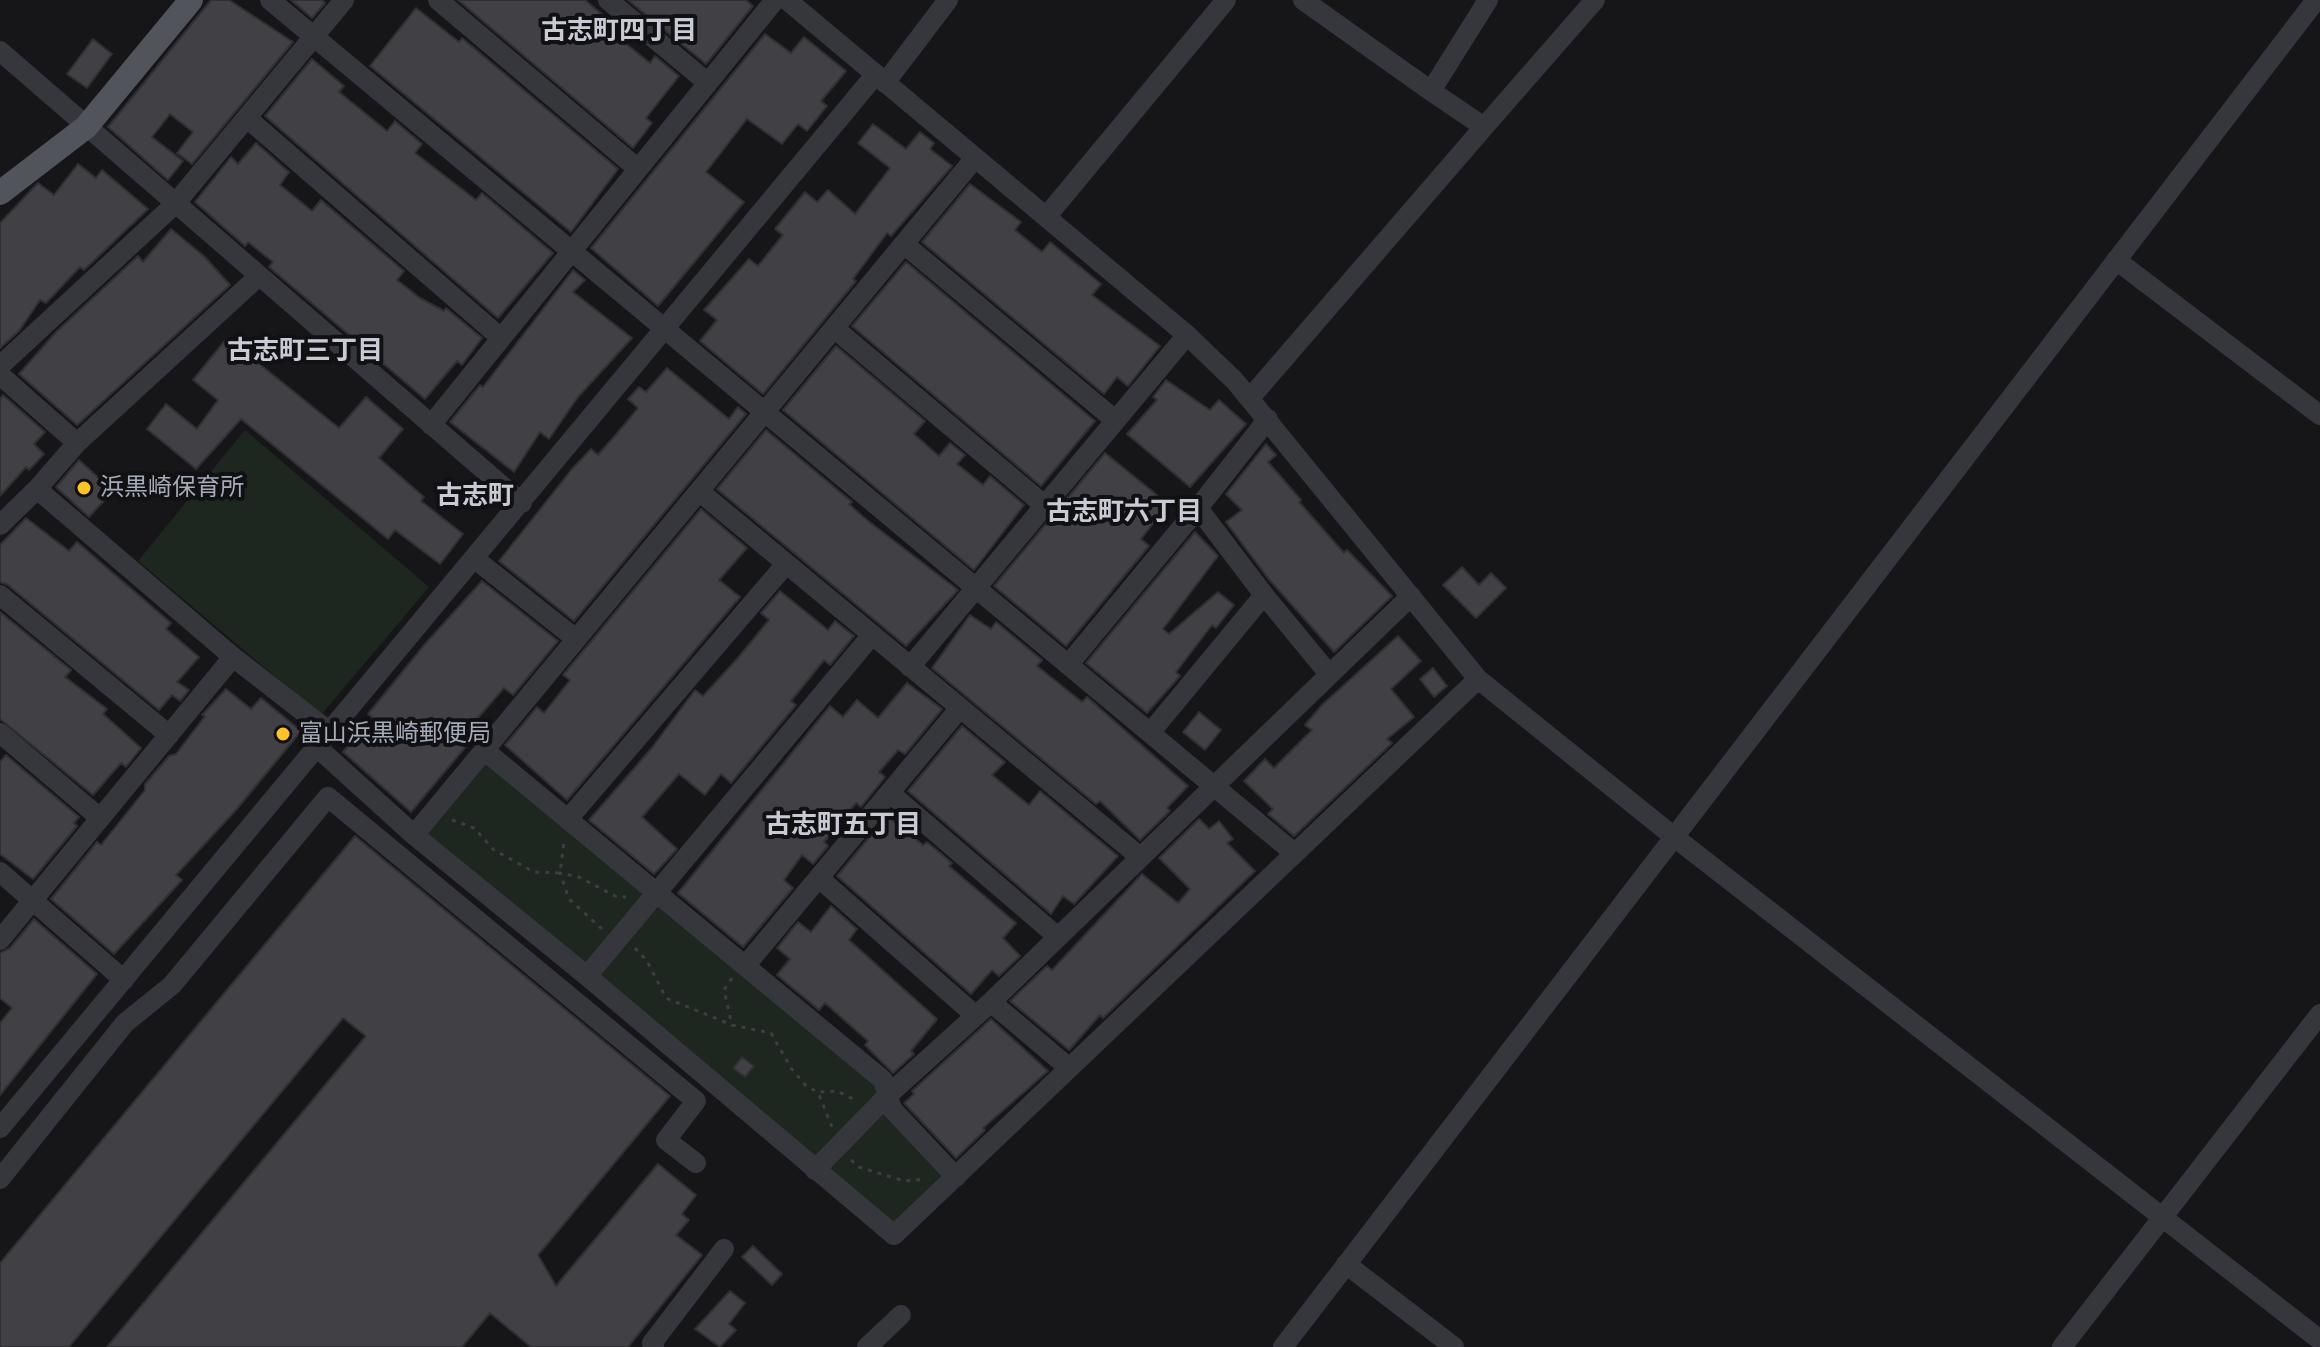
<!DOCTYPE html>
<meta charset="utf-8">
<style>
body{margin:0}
canvas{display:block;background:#161518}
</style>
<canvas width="2320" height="1347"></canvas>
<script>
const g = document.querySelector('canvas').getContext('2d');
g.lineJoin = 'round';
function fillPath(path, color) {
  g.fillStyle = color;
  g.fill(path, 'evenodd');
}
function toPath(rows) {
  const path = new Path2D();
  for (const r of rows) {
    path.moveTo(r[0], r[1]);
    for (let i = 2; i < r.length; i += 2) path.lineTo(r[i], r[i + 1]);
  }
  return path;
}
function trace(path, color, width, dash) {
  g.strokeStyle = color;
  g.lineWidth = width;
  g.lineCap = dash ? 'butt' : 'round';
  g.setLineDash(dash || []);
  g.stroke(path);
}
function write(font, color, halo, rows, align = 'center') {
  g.font = font + ' Karla,"Noto Sans JP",sans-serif';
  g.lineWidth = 8;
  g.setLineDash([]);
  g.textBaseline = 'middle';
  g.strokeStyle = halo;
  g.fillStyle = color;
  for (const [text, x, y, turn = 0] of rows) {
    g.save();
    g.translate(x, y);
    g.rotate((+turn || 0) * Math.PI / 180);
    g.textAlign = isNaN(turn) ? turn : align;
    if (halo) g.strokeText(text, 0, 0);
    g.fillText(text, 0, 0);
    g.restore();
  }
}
fillPath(toPath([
 [245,430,429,587,321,715,138,561],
 [483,754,879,1088,959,1187,896,1245,411,841]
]), '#1d261f');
const building = toPath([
 [211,0,229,0,293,42,192,164,177,153,193,132,170,114,152,137,183,161,168,180,108,127,211,0],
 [291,0,322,0,325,3,312,18,291,0],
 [458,0,585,0,609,20,604,26,650,63,655,56,679,76,646,118,652,123,633,148,458,0],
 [628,0,746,0,753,6,706,64,628,0],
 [416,8,459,42,462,38,618,169,571,232,370,66,416,8],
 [765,34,791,53,804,37,846,71,821,101,827,106,807,131,798,124,782,144,747,119,706,172,744,202,658,306,591,248,765,34],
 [93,39,112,54,87,88,67,74,93,39],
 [312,59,344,86,339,92,387,131,395,121,422,144,415,153,476,200,482,193,553,253,498,318,265,116,312,59],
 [873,124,906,149,920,132,934,143,930,149,952,166,891,236,887,233,853,279,856,281,763,394,700,341,717,320,704,310,749,259,758,266,783,235,775,229,805,192,817,202,828,190,855,214,890,168,858,143,873,124],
 [256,143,289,172,280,185,312,211,321,200,404,271,397,280,420,298,444,311,446,308,482,338,462,365,457,361,425,399,269,267,273,262,248,242,245,246,195,202,231,157,238,164,256,143],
 [78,164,96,178,102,170,148,209,84,270,80,267,46,303,40,300,19,331,0,348,0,223,38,183,54,195,78,164],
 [970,184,1021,222,1015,230,1042,252,1050,242,1101,284,1092,295,1160,346,1128,386,1117,377,1104,394,922,242,970,184],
 [171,229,205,257,230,285,77,425,19,374,55,333,138,256,143,262,171,229],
 [906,262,1095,421,1041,486,852,326,906,262],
 [573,270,585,280,573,292,632,338,578,397,549,439,540,432,514,472,450,422,480,385,483,387,573,270],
 [227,338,339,428,366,397,403,429,379,458,424,497,421,501,463,534,440,564,395,530,388,539,241,419,196,469,147,429,166,404,197,429,218,400,193,380,227,338],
 [836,346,925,421,914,434,939,456,950,443,965,455,957,464,983,485,990,476,1024,505,974,570,783,410,836,346],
 [667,368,729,419,738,407,746,414,574,621,499,561,572,469,591,449,598,455,625,424,638,408,628,399,639,387,646,392,667,368],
 [1166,380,1210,410,1219,400,1246,424,1190,487,1127,434,1157,400,1153,397,1166,380],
 [3,395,45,432,34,444,44,454,29,470,26,467,0,496,0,399,3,395],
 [766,430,852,502,849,504,867,520,958,590,906,646,717,489,766,430],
 [1266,444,1276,455,1268,462,1301,500,1299,502,1344,553,1347,550,1392,596,1334,652,1267,577,1226,522,1242,510,1226,494,1266,444],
 [1105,453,1168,504,1141,539,1149,546,1066,646,994,586,1105,453],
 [79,460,113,491,89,517,56,487,79,460],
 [701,509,747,548,719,580,740,597,567,800,505,745,537,707,544,713,570,680,563,675,701,509],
 [26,518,69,551,77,542,171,623,166,629,199,657,177,682,189,690,180,701,172,695,159,710,8,585,0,582,0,545,26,518],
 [1195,532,1218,556,1163,629,1169,634,1218,592,1234,605,1216,628,1212,625,1176,672,1180,676,1147,713,1086,663,1195,532],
 [1462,567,1479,585,1491,573,1506,588,1476,618,1443,585,1462,567],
 [482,581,558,641,513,695,504,688,476,720,483,726,411,812,343,752,373,718,368,714,425,644,482,581],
 [780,591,828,630,835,621,854,636,830,665,824,660,791,701,796,705,731,783,721,774,705,795,679,774,642,817,677,849,654,874,589,820,651,749,695,690,703,696,737,659,769,620,761,613,780,591],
 [0,612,71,670,65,677,107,709,103,714,141,748,126,767,121,763,93,795,0,719,0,612],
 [970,615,991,629,996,622,1042,660,1037,666,1082,702,1087,697,1188,786,1167,808,1170,811,1140,840,1100,801,1096,804,932,668,970,615],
 [1398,636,1421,661,1391,689,1414,717,1387,739,1392,743,1294,836,1268,814,1273,809,1244,781,1265,759,1274,768,1312,730,1305,725,1322,705,1398,636],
 [1433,668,1447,686,1434,697,1420,679,1433,668],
 [907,683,942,709,905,754,898,750,879,772,885,777,861,807,856,803,824,842,828,846,813,864,802,855,784,880,793,888,743,947,678,893,830,706,843,717,857,700,878,718,907,683],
 [226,689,251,709,261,698,301,731,236,810,176,875,182,880,114,954,51,899,97,842,101,845,145,790,145,784,169,756,176,754,205,716,202,715,226,689],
 [1199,712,1221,730,1205,750,1183,732,1199,712],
 [962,726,1005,762,992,775,1029,805,1040,791,1118,856,1074,904,1063,896,1051,914,908,791,962,726],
 [6,755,79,817,74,823,77,826,33,879,0,854,0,762,6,755],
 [887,816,923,845,927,842,952,863,949,866,1016,923,1003,938,1020,956,999,976,992,970,971,994,837,876,887,816],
 [1199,819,1209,829,1219,821,1233,839,1227,843,1255,871,1103,1018,1100,1015,1069,1050,1010,1001,1047,966,1052,970,1142,874,1178,903,1190,889,1159,858,1199,819],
 [355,836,670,1096,538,1255,556,1286,658,1164,696,1195,682,1214,689,1220,676,1235,702,1255,628,1347,531,1347,490,1313,462,1347,107,1347,366,1036,343,1018,69,1347,0,1347,0,1263,355,836],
 [831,906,857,929,849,940,937,1019,911,1051,914,1054,893,1073,865,1045,868,1041,825,1003,819,1010,777,975,790,959,777,948,798,922,811,932,831,906],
 [34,919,97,974,0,1095,0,1023,12,1008,0,998,0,953,10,948,34,919],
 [991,1019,1048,1071,983,1128,985,1130,956,1158,904,1103,914,1094,912,1091,991,1019],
 [742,1057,754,1066,745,1077,733,1068,742,1057],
 [753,1246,782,1274,772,1285,742,1257,753,1246],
 [730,1291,745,1303,729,1324,736,1330,720,1347,695,1329,730,1291]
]);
fillPath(building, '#404045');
trace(building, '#302f34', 2);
trace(toPath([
 [452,820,474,828,494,850,534,872,560,873,564,842],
 [602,929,569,899,560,873,579,877,615,896,626,897],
 [635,948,647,961,666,998,732,1025],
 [732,978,724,990,732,1025,771,1033,791,1068,806,1086,818,1092],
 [832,1127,818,1092,837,1091,855,1100],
 [851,1160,859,1167,904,1181,926,1179]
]), '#3c3e44', 3, [4, 6]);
trace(toPath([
 [270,0,1293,852],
 [438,0,638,169],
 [608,0,708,83],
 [787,0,1187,335,1235,381,1478,679,1673,836,2320,1340],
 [1303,0,1431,91],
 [1488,0,1431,91,1484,127,1595,0],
 [0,51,522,503],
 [885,83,948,0],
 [247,118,501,338],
 [1046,217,1226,0],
 [904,244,1115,420],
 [2116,260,2320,415],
 [259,276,77,443,37,489,233,657,331,733],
 [834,328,1044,505],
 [0,366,175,204,344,0],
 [0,375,77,443],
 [1250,398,1484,127],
 [431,425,775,0],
 [699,491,1140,857],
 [1198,508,1268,419],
 [0,525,37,489],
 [475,559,576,639],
 [0,595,169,735],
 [1068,665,1198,508,1264,595],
 [910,667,1187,335],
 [0,733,100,818],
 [1150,733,1264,595,1329,674],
 [318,748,414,835,587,976,894,1235,1478,679],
 [484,750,883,1080,892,1109,956,1177],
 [890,793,1058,937],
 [568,819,786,564],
 [414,835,975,158],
 [0,872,124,980],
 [819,878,976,1016],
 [0,940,233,657],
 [745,966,960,708],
 [587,976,872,635],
 [1068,1067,991,1002,1411,596],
 [0,1128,876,74],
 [815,1170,887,1096,991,1002],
 [0,1179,125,1023,172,985,328,797,696,1101,666,1140,696,1163],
 [1346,1264,1454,1347],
 [654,1347,652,1343,724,1249],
 [867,1347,901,1315],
 [1283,1347,2316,0],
 [2062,1347,2320,1014]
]), '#36373d', 20);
trace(toPath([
 [0,193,86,127,191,0]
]), '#52545c', 24);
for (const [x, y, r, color] of [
 [84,488,8,"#fec327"],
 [283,734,8,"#fec327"]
]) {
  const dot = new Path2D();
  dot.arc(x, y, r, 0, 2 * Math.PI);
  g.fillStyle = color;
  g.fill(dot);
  trace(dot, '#111013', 3);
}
write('24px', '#a6abb9', '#111013', [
 ["浜黒崎保育所",100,488],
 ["富山浜黒崎郵便局",299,734]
], 'left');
write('bold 26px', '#c8cad4', '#111013', [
 ["古志町四丁目",619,32],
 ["古志町三丁目",305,352],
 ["古志町",475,497],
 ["古志町六丁目",1124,513],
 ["古志町五丁目",843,826]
]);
</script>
